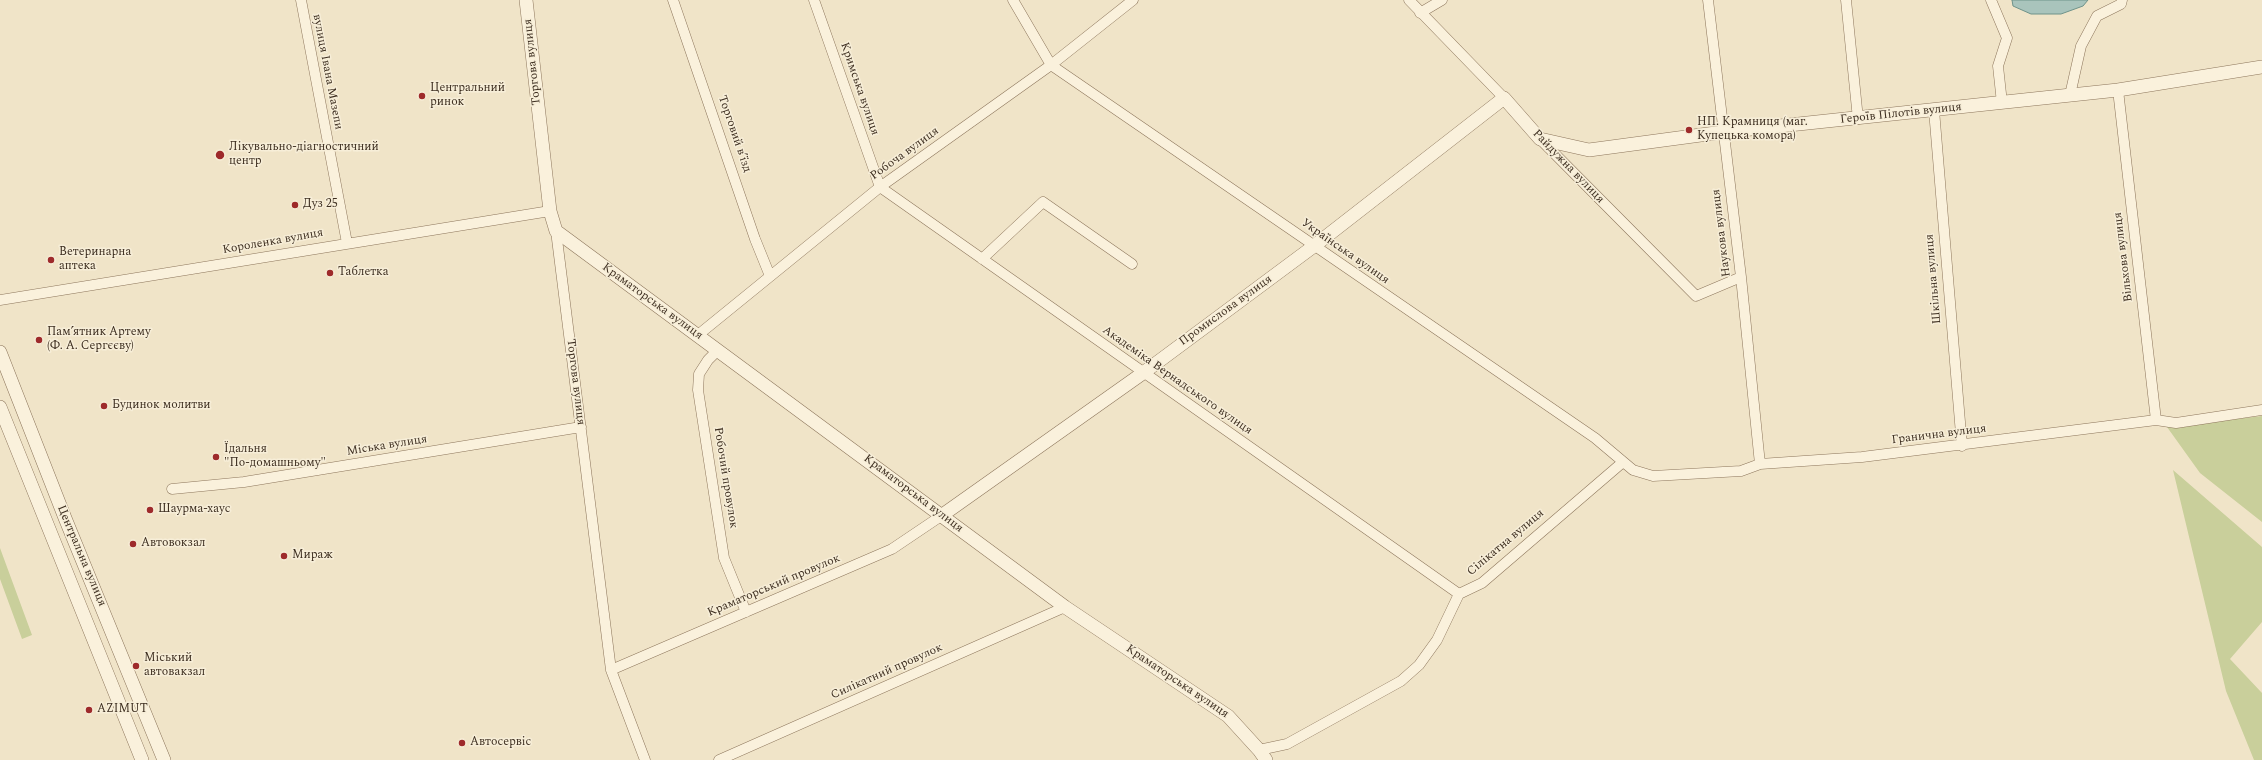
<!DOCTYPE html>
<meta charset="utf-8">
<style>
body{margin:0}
canvas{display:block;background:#f0e4c8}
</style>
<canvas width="2262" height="760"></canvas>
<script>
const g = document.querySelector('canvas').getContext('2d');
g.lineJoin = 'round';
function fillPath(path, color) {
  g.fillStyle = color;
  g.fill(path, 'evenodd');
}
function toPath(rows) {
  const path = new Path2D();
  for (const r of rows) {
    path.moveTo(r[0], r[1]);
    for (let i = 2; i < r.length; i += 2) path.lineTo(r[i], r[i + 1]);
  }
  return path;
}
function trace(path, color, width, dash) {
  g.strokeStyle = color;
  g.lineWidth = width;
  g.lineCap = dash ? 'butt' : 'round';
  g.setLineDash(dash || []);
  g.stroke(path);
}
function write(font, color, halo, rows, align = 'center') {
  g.font = font + ' Spectral,serif';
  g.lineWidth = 3;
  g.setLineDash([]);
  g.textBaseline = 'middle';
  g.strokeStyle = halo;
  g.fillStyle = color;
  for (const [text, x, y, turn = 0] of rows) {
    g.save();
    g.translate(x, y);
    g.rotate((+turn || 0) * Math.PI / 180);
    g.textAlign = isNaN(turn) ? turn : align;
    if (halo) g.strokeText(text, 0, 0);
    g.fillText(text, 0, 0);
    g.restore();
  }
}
fillPath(toPath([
 [2262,416,2262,522,2200,473,2167,427],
 [2173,470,2262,547,2262,622,2230,659,2262,693,2262,760,2254,760,2226,691],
 [0,548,32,635,22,639,0,579]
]), '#c9cf9b');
const water = toPath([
 [2012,0,2088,0,2083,6,2061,14,2031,14,2013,6,2012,0]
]);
fillPath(water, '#a9c4bc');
trace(water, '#6f938a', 1);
const minor = toPath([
 [301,0,347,243],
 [673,0,755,239,770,276],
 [814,0,880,187,1459,594],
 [1013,0,1051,65,1595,438,1633,470,1653,476,1741,471,1760,464,1862,457,2156,420,2176,423,2262,410],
 [1409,0,1504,98],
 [1708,0,1741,277,1760,464],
 [1846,0,1858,119],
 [1991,0,2007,38,1998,66,2002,103],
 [1420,13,1442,0],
 [2118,90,2156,420],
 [2070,95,2081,46,2097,16,2121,4,2122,0],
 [1934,110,1962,446],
 [1540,139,1696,296,1741,277],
 [556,231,611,670,645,760],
 [982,259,1043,202,1132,264],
 [0,300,550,211],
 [698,335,880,187,1051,65,1133,0],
 [718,350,708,360,699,374,698,390,724,558,746,612],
 [172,489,244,482,581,427],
 [611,670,892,549,941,516],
 [1259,750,1287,744,1401,681,1419,665,1437,640,1459,594,1482,583,1623,462],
 [719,760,1065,607]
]);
const tertiary = toPath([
 [526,0,550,211,556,231,1065,607,1228,716,1259,750,1266,760],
 [0,352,65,518,164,760],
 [0,407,142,760],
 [941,516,1143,373,1314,246,1504,98,1540,139,1589,150,1723,132,2118,90,2262,67]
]);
trace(minor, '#8d765c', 11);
trace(tertiary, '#8d765c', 14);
trace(minor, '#faf1dc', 10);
trace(tertiary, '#faf1dc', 13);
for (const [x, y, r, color] of [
 [422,96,4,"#9e2a2b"],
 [1689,130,4,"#9e2a2b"],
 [220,155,5,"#9e2a2b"],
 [295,205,4,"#9e2a2b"],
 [51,260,4,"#9e2a2b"],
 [330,273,4,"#9e2a2b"],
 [39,340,4,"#9e2a2b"],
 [104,406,4,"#9e2a2b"],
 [216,457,4,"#9e2a2b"],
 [150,510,4,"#9e2a2b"],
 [133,544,4,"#9e2a2b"],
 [284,556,4,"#9e2a2b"],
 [136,666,4,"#9e2a2b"],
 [89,710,4,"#9e2a2b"],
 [462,743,4,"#9e2a2b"]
]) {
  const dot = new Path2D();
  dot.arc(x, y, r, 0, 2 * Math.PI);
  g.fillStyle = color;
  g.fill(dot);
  trace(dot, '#f7eed8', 1.5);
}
write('12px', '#3d2e20', '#f7eed8', [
 ["Торгова вулиця",533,62,-96],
 ["вулиця Івана Мазепи",327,72,79],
 ["Кримська вулиця",859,89,71],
 ["Героїв Пілотів вулиця",1901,114,-6],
 ["Торговий в’їзд",734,134,71],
 ["Робоча вулиця",905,154,-36],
 ["Райдужна вулиця",1568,167,46],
 ["Наукова вулиця",1722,233,-97],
 ["Короленка вулиця",273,242,-10],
 ["Українська вулиця",1345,252,35],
 ["Вільхова вулиця",2124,257,-97],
 ["Шкільна вулиця",1934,279,-95],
 ["Краматорська вулиця",652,302,36],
 ["Промислова вулиця",1226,311,-36],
 ["Академіка Вернадського вулиця",1177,381,35],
 ["Торгова вулиця",575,382,83],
 ["Гранична вулиця",1939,435,-7],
 ["Міська вулиця",387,446,-9],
 ["Робочий провулок",725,478,81],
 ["Краматорська вулиця",913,494,37],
 ["Сілікатна вулиця",1506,543,-40],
 ["Центральна вулиця",81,556,67],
 ["Краматорський провулок",774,586,-23],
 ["Силікатний провулок",887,672,-24],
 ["Краматорська вулиця",1177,682,34]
]);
write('12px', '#3d2e20', '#f7eed8', [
 ["Центральний",430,89],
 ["ринок",430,103],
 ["НП. Крамниця (маг.",1697,123],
 ["Купецька комора)",1697,137],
 ["Лікувально-діагностичний",229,148],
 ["центр",229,162],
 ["Дуз 25",303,205],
 ["Ветеринарна",59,253],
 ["аптека",59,267],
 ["Таблетка",338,273],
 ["Пам’ятник Артему",47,333],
 ["(Ф. А. Сергєєву)",47,347],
 ["Будинок молитви",112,406],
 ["Їдальня",224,450],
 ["\"По-домашньому\"",224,464],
 ["Шаурма-хаус",158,510],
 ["Автовокзал",141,544],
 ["Мираж",292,556],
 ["Міський",144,659],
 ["автовакзал",144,673],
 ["AZIMUT",97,710],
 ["Автосервіс",470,743]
], 'left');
</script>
